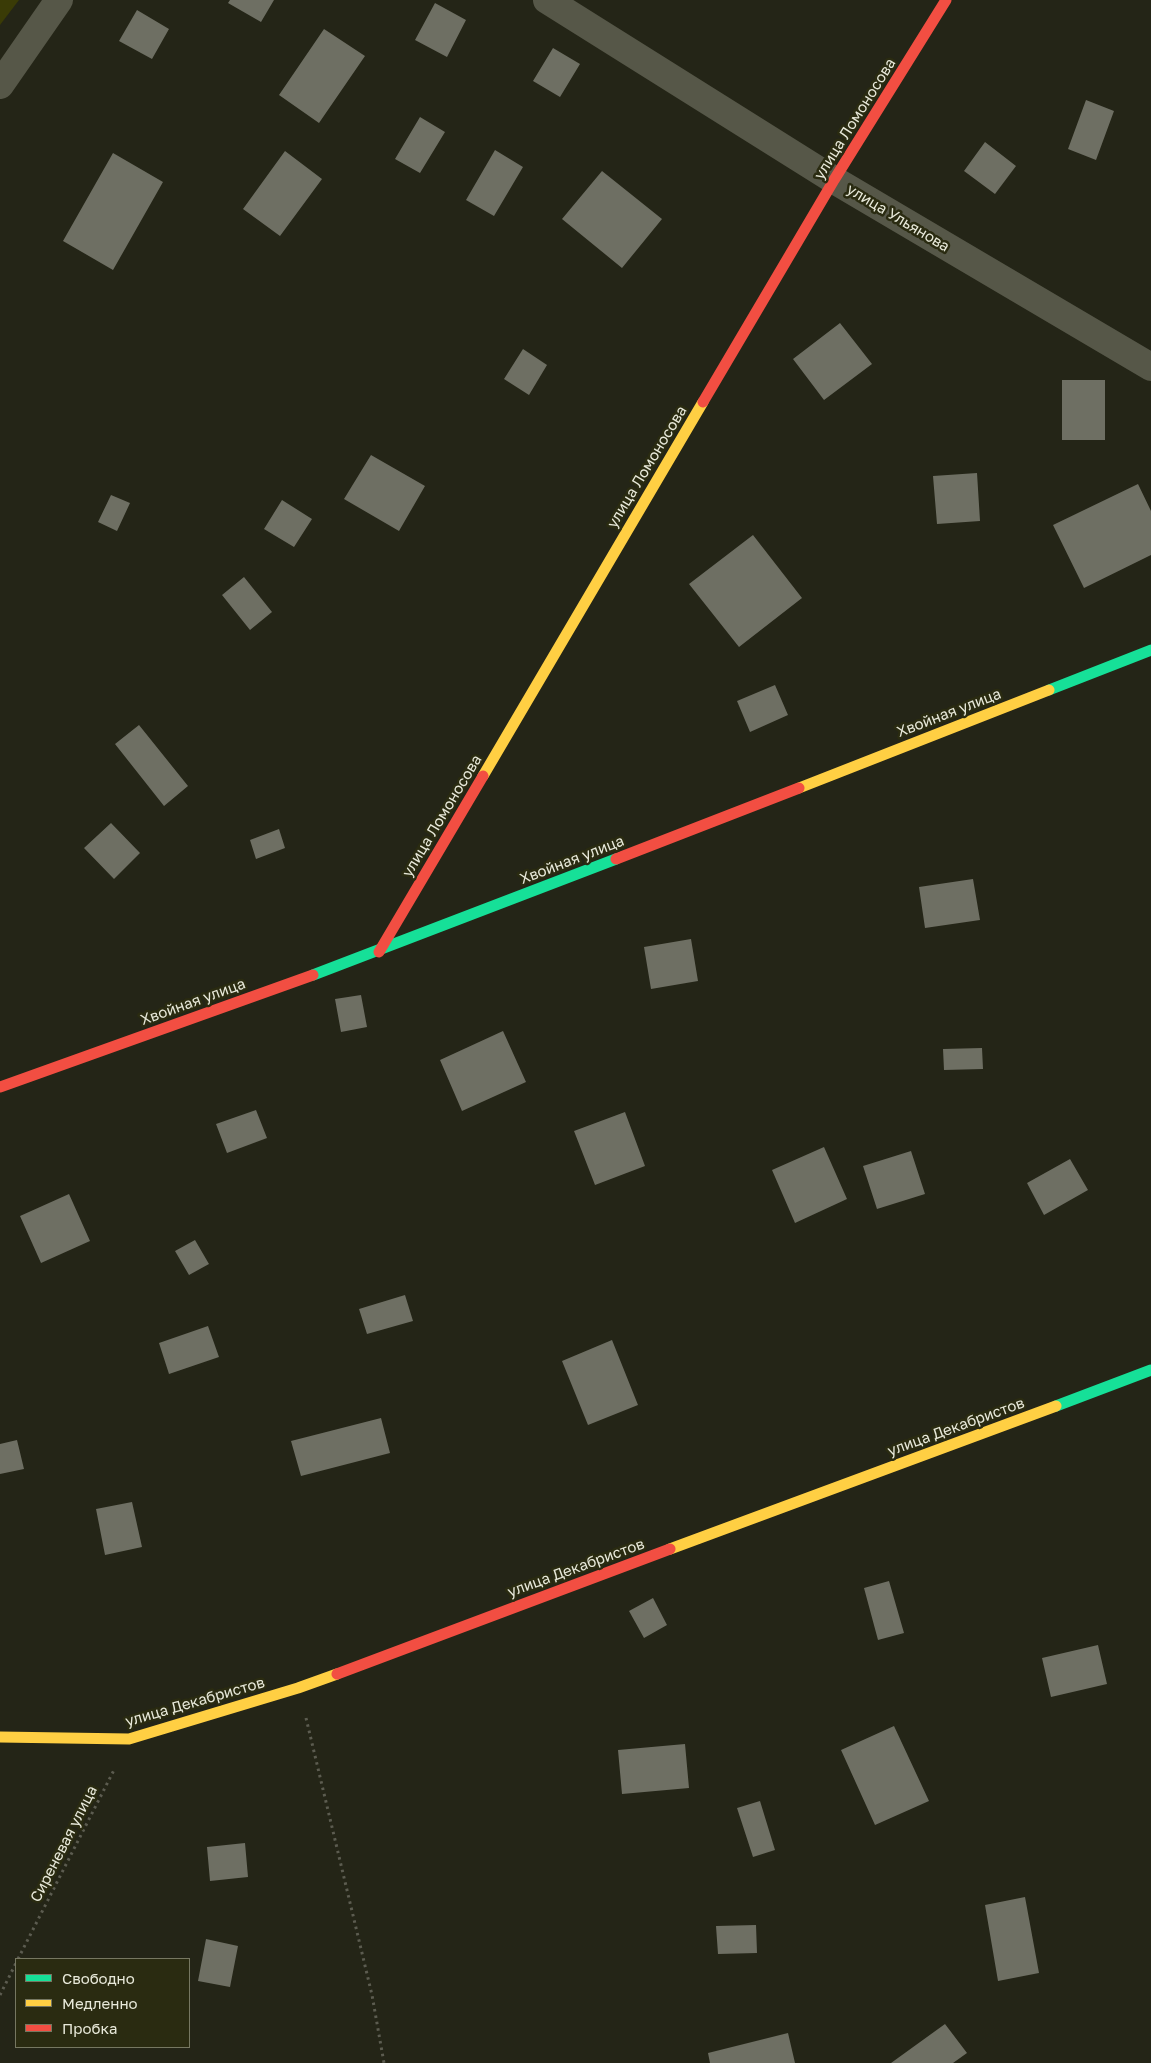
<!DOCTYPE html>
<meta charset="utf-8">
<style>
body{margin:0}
#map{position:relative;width:1151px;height:2063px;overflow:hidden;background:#242517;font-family:"Golos Text",sans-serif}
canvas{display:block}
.legend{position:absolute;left:15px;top:1958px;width:175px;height:90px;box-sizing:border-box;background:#2a2b11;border:1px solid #767761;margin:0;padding:6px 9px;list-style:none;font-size:15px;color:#e8e9da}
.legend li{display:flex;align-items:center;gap:10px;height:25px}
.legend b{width:25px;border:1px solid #767761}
</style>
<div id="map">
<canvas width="1151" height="2063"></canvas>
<ul class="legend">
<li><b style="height:6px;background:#16e098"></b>Свободно</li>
<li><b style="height:6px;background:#ffcf43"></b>Медленно</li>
<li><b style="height:6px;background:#f24e42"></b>Пробка</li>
</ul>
</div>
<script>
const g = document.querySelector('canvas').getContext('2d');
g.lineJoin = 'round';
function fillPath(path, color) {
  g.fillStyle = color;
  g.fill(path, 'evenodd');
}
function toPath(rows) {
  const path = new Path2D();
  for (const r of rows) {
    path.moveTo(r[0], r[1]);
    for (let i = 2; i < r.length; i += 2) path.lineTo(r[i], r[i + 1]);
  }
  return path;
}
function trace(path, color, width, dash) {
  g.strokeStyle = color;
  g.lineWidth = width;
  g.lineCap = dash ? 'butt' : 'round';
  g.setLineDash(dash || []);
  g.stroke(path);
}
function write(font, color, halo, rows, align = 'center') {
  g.font = font + ' "Golos Text",sans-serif';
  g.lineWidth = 5;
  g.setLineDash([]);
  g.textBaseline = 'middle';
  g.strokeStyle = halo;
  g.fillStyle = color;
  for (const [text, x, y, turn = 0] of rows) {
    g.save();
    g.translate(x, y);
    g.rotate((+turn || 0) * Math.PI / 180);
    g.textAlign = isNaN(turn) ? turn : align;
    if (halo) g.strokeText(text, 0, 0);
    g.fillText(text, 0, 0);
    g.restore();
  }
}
fillPath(toPath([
 [0,0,19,0,0,25]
]), '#3a3b06');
fillPath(toPath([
 [230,0,274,0,261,22,228,3],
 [435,3,466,20,447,57,415,40],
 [137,10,169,29,152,59,119,41],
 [324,29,365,56,319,123,279,95],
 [553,48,580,64,560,97,533,81],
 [1086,100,1114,111,1096,160,1068,149],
 [420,117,445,132,420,173,395,159],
 [985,142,1016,166,995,194,964,171],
 [495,150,523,167,494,216,466,200],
 [285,151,322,179,280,236,243,209],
 [113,153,163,182,113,270,63,241],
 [602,171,662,219,622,268,562,219],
 [840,323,872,364,824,400,793,359],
 [523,349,547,365,529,395,504,379],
 [1062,380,1105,380,1105,440,1062,440],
 [371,455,425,486,399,531,344,499],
 [977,473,980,521,937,524,933,476],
 [1138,484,1151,511,1151,555,1084,588,1053,525],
 [111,495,130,503,117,531,98,522],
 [282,500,312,519,294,547,264,529],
 [753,535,802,598,739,647,689,584],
 [244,577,272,612,250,630,222,595],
 [775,685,788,715,750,732,737,701],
 [139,725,188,786,164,806,115,744],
 [111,823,140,853,114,879,84,848],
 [279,829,285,848,256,859,250,840],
 [973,879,980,920,925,928,919,887],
 [691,939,698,981,651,989,644,947],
 [361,995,367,1027,341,1032,335,999],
 [503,1031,526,1082,462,1111,440,1060],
 [982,1048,983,1069,944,1070,943,1049],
 [256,1110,267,1138,227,1153,216,1124],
 [625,1112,645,1166,595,1185,574,1131],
 [824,1147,847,1199,795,1223,772,1170],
 [911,1151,925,1194,877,1209,863,1166],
 [1070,1159,1088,1190,1044,1215,1027,1183],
 [69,1194,90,1241,41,1263,20,1216],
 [195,1240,209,1264,189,1275,175,1251],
 [405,1295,413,1321,367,1334,359,1309],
 [208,1326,219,1357,169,1374,159,1343],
 [612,1340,638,1405,588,1425,562,1361],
 [381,1418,390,1453,301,1476,291,1441],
 [17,1440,24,1469,0,1474,0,1444],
 [132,1502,142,1547,105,1555,96,1509],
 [889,1581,904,1633,878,1640,864,1588],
 [653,1598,667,1625,644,1638,629,1611],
 [1098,1645,1107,1684,1051,1697,1042,1658],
 [894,1726,929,1801,875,1825,841,1750],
 [685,1744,689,1788,622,1794,618,1750],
 [760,1801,775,1850,753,1857,737,1808],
 [245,1843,248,1877,210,1881,207,1847],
 [1025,1897,1039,1973,998,1981,985,1905],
 [756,1925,757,1953,718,1954,716,1926],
 [206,1939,238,1946,230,1987,198,1981],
 [945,2024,967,2053,953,2063,891,2063],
 [788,2033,795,2063,710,2063,708,2053]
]), '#6e6f63');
trace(toPath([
 [306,1718,372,1995,384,2063],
 [18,1959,114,1770],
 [0,1995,16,1963]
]), '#5c5c50', 3, [2.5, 4]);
trace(toPath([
 [547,0,834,180,1151,367],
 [0,85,59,0]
]), '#565748', 28);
trace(toPath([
 [1049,690,1151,650],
 [313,975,616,859],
 [1056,1406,1151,1370]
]), '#16e098', 11);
trace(toPath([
 [483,776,703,402],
 [799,788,1049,690],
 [670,1549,1056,1406],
 [0,1737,129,1739,298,1688,337,1674]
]), '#ffcf43', 11);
trace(toPath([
 [703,402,834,180,946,0],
 [616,859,799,788],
 [379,952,483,776],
 [0,1087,313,975],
 [337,1674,670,1549]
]), '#f24e42', 11);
write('15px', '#e8e9da', '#2a2b11', [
 ["улица Ломоносова",855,119,-58],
 ["улица Ульянова",898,218,31],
 ["улица Ломоносова",647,467,-59],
 ["Хвойная улица",949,713,-21],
 ["улица Ломоносова",442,816,-59],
 ["Хвойная улица",572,860,-21],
 ["Хвойная улица",193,1002,-20],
 ["улица Декабристов",956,1427,-20],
 ["улица Декабристов",576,1568,-20],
 ["улица Декабристов",195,1702,-16],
 ["Сиреневая улица",64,1844,-63]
]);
</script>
